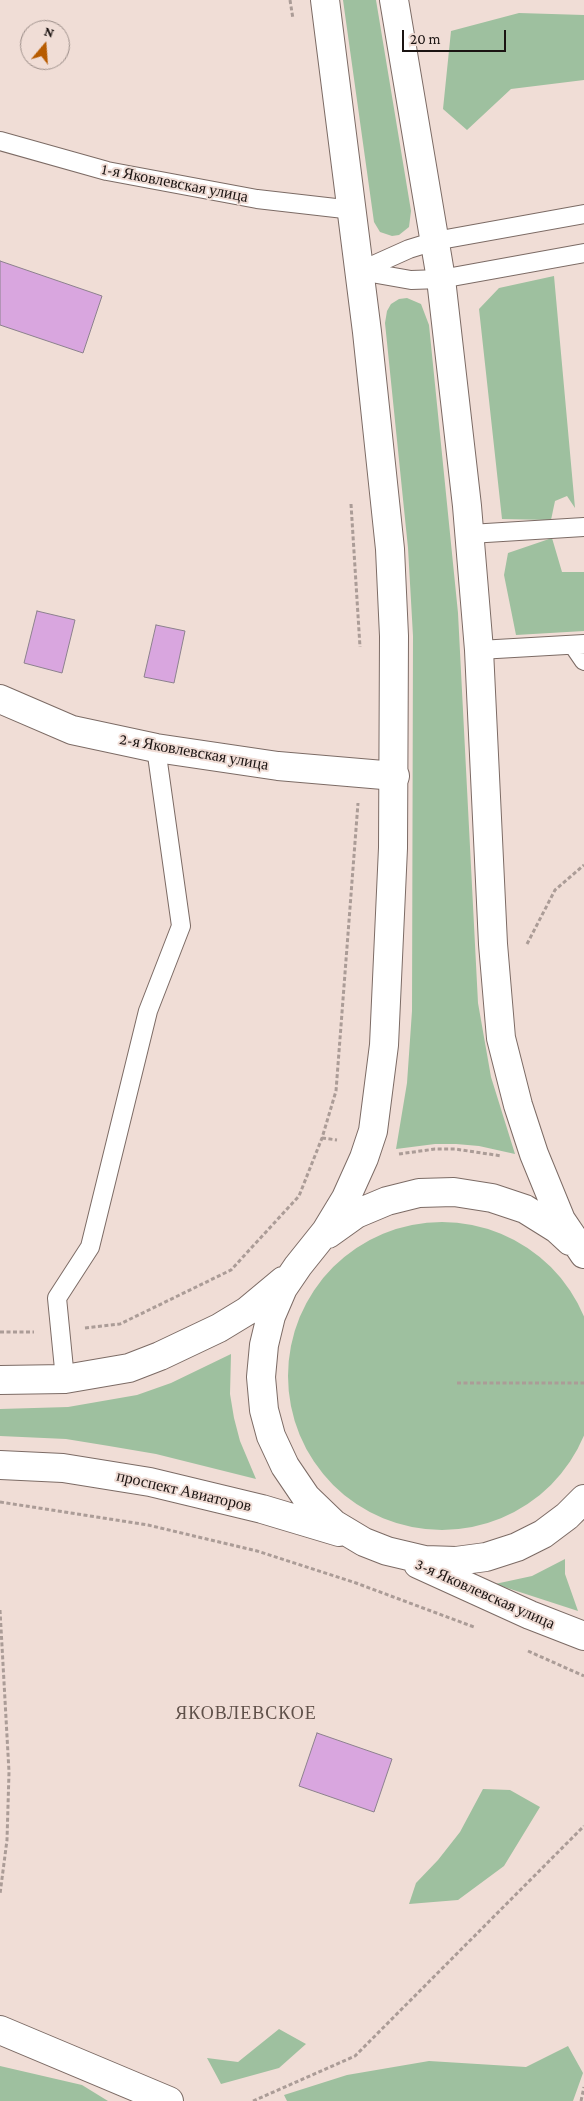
<!DOCTYPE html>
<meta charset="utf-8">
<style>
body{margin:0}
#map{position:relative;width:584px;height:2101px;overflow:hidden;background:#f0ddd6;font-family:"Crimson Pro",serif}
canvas{display:block}
.north{position:absolute;left:20px;top:20px;width:50px;height:50px;box-sizing:border-box;background:#f0ddd6;border:1px solid #9b8d88;border-radius:50%;rotate:18deg;font-size:14px;font-weight:700;line-height:20px;text-align:center;color:#1b1412}
.north::after{content:'';display:block;margin:auto;width:18px;height:22px;background:#b75b00;clip-path:polygon(50% 0,100% 100%,50% 72%,0 100%)}
.scale{position:absolute;left:402px;top:30px;width:104px;height:22px;box-sizing:border-box;border:2px solid #1b1412;border-top:0;padding-left:6px;font-size:15px;line-height:18px;white-space:nowrap;color:#1b1412;-webkit-text-stroke:4px #f0ddd6;paint-order:stroke}
</style>
<div id="map">
<canvas width="584" height="2101"></canvas>
<div class="north">N</div>
<div class="scale">20 m</div>
</div>
<script>
const g = document.querySelector('canvas').getContext('2d');
g.lineJoin = 'round';
function fillPath(path, color) {
  g.fillStyle = color;
  g.fill(path, 'evenodd');
}
function toPath(rows) {
  const path = new Path2D();
  for (const r of rows) {
    if (r.length === 3) {
      path.moveTo(r[0] + r[2], r[1]);
      path.arc(r[0], r[1], r[2], 0, 2 * Math.PI);
      continue;
    }
    path.moveTo(r[0], r[1]);
    for (let i = 2; i < r.length; i += 2) path.lineTo(r[i], r[i + 1]);
  }
  return path;
}
function trace(path, color, width, dash) {
  g.strokeStyle = color;
  g.lineWidth = width;
  g.lineCap = dash ? 'butt' : 'round';
  g.setLineDash(dash || []);
  g.stroke(path);
}
function write(font, color, halo, rows, align = 'center') {
  g.font = font + ' "Crimson Pro",serif';
  g.lineWidth = 4;
  g.setLineDash([]);
  g.textBaseline = 'middle';
  g.strokeStyle = halo;
  g.fillStyle = color;
  for (const [text, x, y, turn = 0] of rows) {
    g.save();
    g.translate(x, y);
    g.rotate((+turn || 0) * Math.PI / 180);
    g.textAlign = isNaN(turn) ? turn : align;
    if (halo) g.strokeText(text, 0, 0);
    g.fillText(text, 0, 0);
    g.restore();
  }
}
fillPath(toPath([
 [343,0,376,0,411,211,409,227,399,235,392,236,380,232,374,222],
 [519,13,584,15,584,80,511,89,467,130,443,109,451,31],
 [554,276,575,508,567,496,555,501,551,520,502,519,479,309,499,288],
 [407,298,421,304,429,325,458,613,478,1003,491,1077,515,1154,479,1146,456,1144,435,1144,396,1149,407,1083,412,1011,413,636,408,548,385,323,387,311,391,304,399,299],
 [552,538,562,572,584,572,584,631,516,635,504,575,508,553],
 [442,1376,154],
 [231,1354,230,1394,234,1418,240,1441,256,1479,156,1454,109,1446,66,1439,0,1436,0,1409,68,1407,137,1395,171,1383],
 [565,1559,565,1574,578,1611,495,1584,532,1576],
 [483,1789,510,1790,540,1807,504,1866,458,1900,409,1904,416,1883,438,1860,460,1832],
 [279,2029,306,2044,279,2068,221,2084,207,2058,238,2062],
 [568,2046,583,2073,573,2101,287,2101,284,2095,347,2075,429,2061,526,2067],
 [0,2066,82,2085,108,2101,0,2101]
]), '#9ec09f');
const building = toPath([
 [0,261,102,296,83,353,0,325,0,261],
 [37,611,75,620,62,673,24,663,37,611],
 [156,625,185,631,174,683,144,677,156,625],
 [317,1733,392,1759,374,1812,299,1786,317,1733]
]);
fillPath(building, '#d9a6df');
trace(building, '#8c818d', 1);
const lane = toPath([
 [0,141,107,171,257,199,353,210],
 [360,271,409,249,435,241,584,214],
 [360,271,411,280,441,279,584,253],
 [470,534,584,527],
 [573,645,584,661],
 [479,650,584,644],
 [65,1379,57,1298,90,1247,148,1011,181,926,156,748]
]);
const street = toPath([
 [0,699,72,730,156,748,278,766,395,776],
 [0,2030,169,2101]
]);
const secondary = toPath([
 [325,0,367,332,390,549,394,636,393,848,384,1045,373,1131,364,1158,346,1198,326,1231,298,1266,283,1288,271,1316,264,1345,261,1377,264,1410,271,1436,285,1466,306,1497,334,1524,364,1542,387,1551,425,1560,456,1561,486,1557,517,1547,543,1534,567,1516,584,1499],
 [394,0,441,279,467,506,479,650,493,944,501,1038,518,1105,534,1154,561,1220,584,1254],
 [328,1234,356,1214,387,1201,419,1193,454,1192,492,1198,525,1209,557,1229,570,1241],
 [0,1380,65,1379,129,1368,160,1356,219,1328,247,1311,283,1281],
 [0,1465,63,1468,150,1482,262,1509,339,1532],
 [418,1564,530,1615,584,1636]
]);
trace(lane, '#7c6b65', 20);
trace(street, '#7c6b65', 30);
trace(secondary, '#7c6b65', 30);
trace(toPath([
 [290,0,293,19],
 [351,504,360,647],
 [527,944,555,890,584,865],
 [322,1138,337,1140],
 [399,1154,435,1149,455,1149,502,1156],
 [85,1328,120,1324,231,1270,299,1196,322,1138,336,1091,358,803],
 [0,1332,34,1332],
 [457,1383,584,1383],
 [0,1502,148,1525,257,1551,356,1583,474,1627],
 [0,1610,9,1772,7,1840,0,1894],
 [528,1651,584,1676],
 [253,2101,355,2056,584,1826],
 [581,2101,584,2087]
]), '#ab9c97', 3, [4, 2.5]);
trace(lane, '#fff', 18);
trace(street, '#fff', 28);
trace(secondary, '#fff', 28);
write('16px', '#1b1412', '#f0ddd6', [
 ["1-я Яковлевская улица",175,183,11],
 ["2-я Яковлевская улица",194,752,10],
 ["проспект Авиаторов",184,1491,13],
 ["3-я Яковлевская улица",485,1594,24]
]);
g.letterSpacing = '1px';
write('18px', '#5f5049', '#f0ddd6', [
 ["ЯКОВЛЕВСКОЕ",246,1713]
]);
g.letterSpacing = '0px';
</script>
